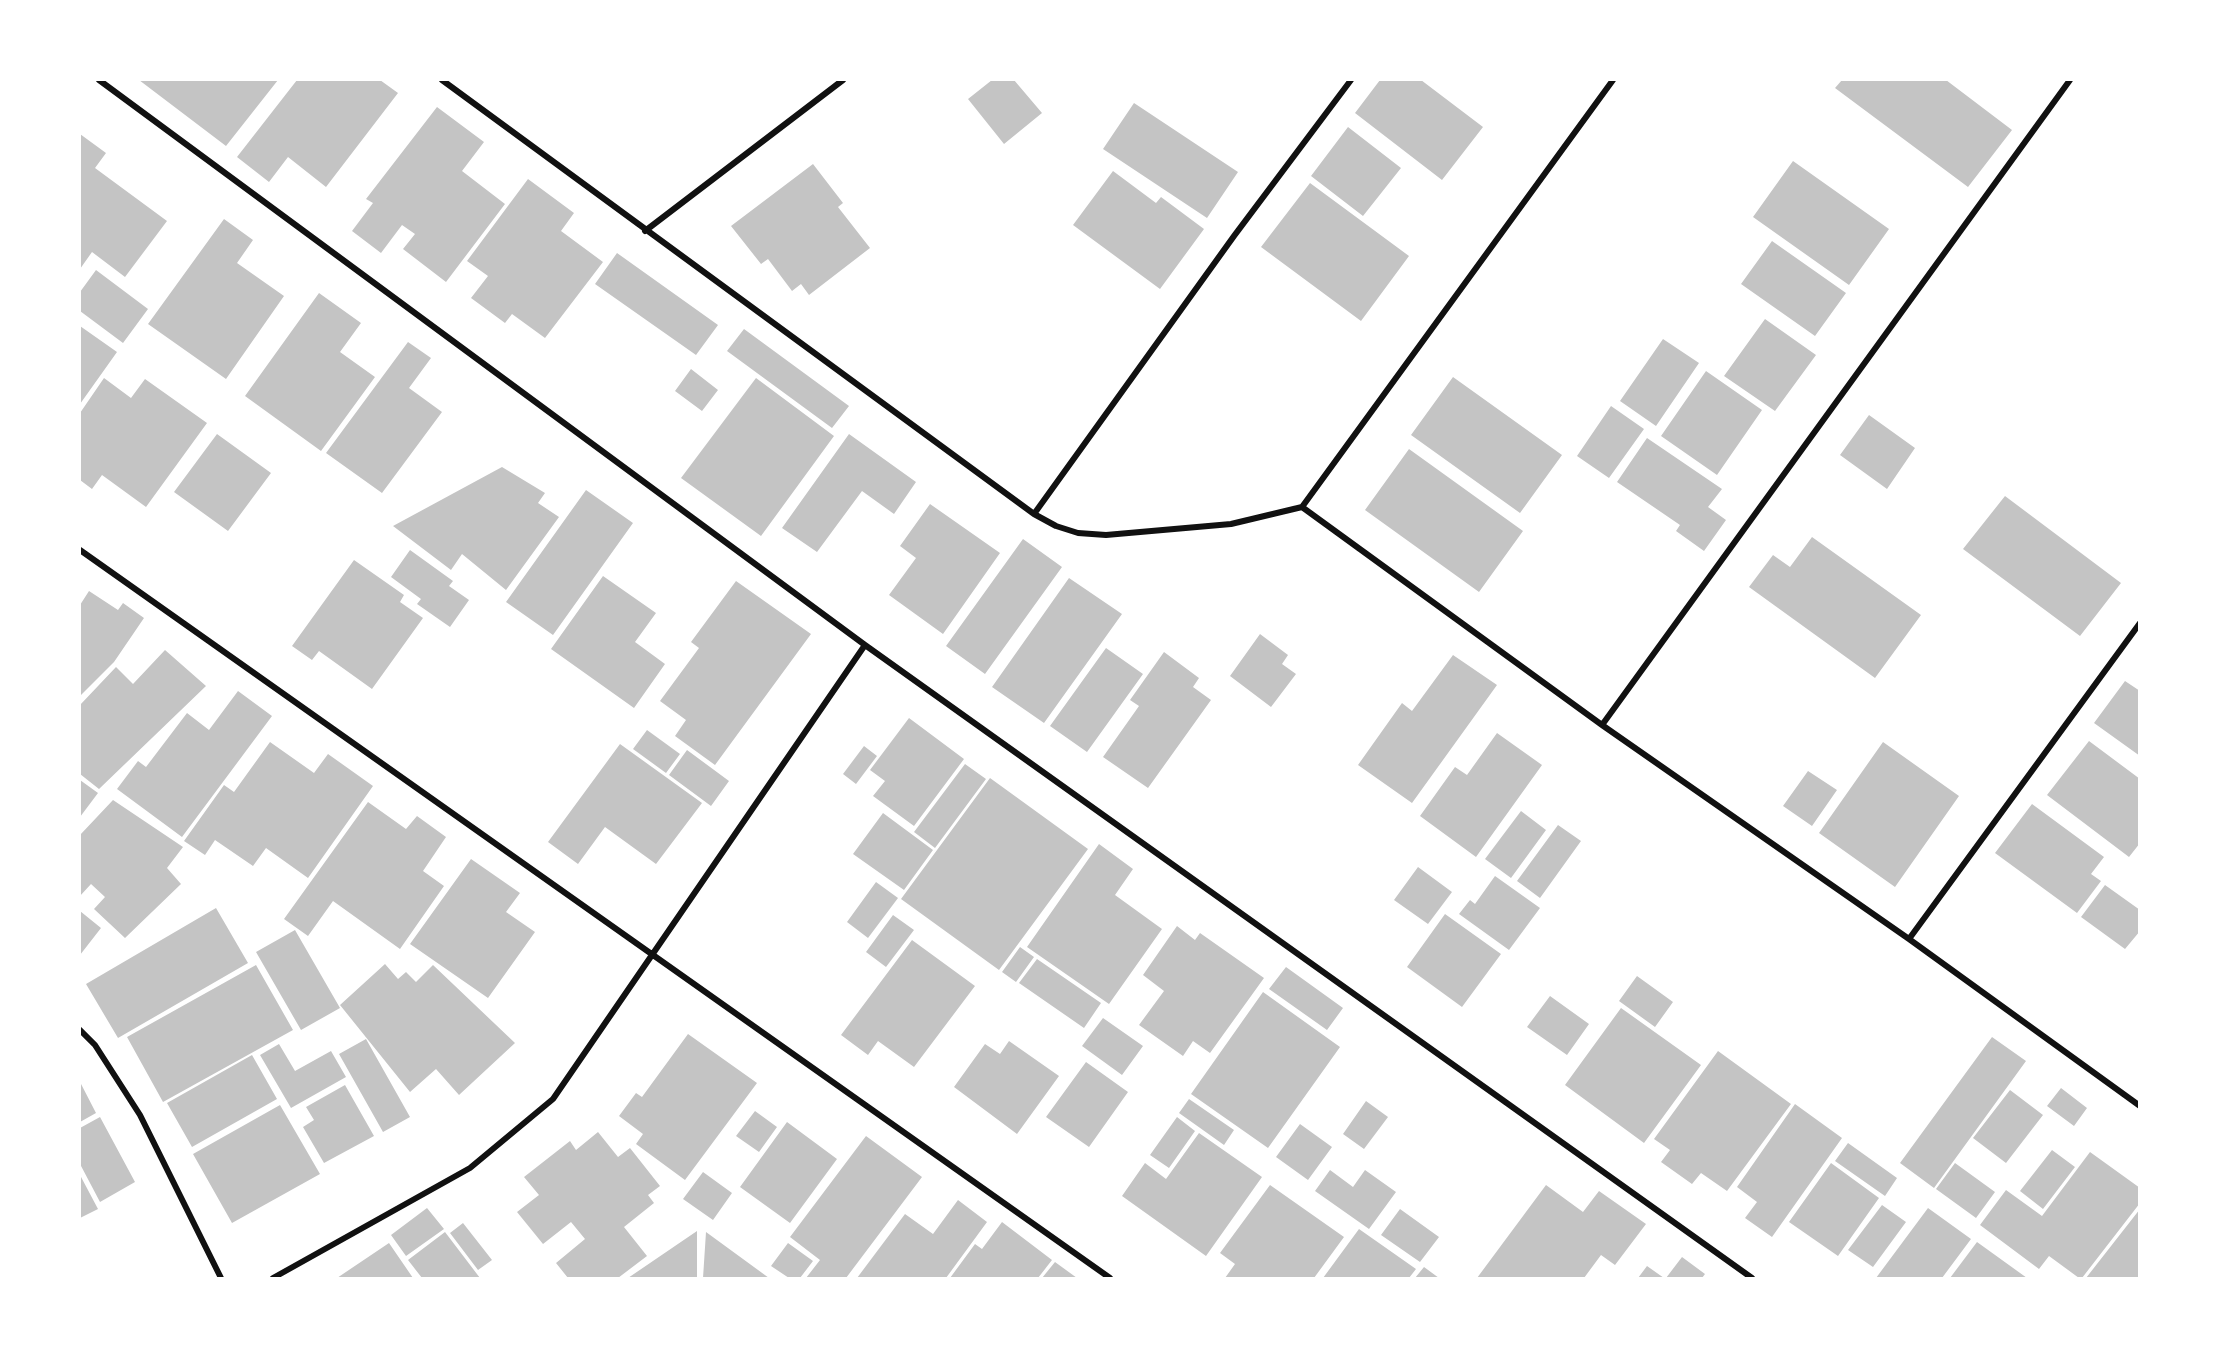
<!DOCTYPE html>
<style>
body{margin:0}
#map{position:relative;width:2219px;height:1358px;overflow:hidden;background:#fff;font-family:"Source Serif 4",serif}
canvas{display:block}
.frame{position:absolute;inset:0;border:81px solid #fff;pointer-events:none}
</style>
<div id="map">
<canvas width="2219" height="1358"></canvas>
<div class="frame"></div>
</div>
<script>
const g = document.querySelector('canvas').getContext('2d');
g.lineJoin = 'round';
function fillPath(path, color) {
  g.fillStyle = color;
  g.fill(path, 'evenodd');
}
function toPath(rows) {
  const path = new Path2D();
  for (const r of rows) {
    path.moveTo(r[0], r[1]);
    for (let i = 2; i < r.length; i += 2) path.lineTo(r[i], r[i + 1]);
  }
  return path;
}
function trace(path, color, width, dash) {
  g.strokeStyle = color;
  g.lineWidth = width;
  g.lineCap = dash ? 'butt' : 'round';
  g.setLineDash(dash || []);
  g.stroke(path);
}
fillPath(toPath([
 [139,80,278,80,226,146],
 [297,80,380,80,398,93,326,187,288,157,269,182,237,157],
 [992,80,1014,80,1042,113,1004,144,968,99],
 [1380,80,1421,80,1483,127,1442,180,1355,113],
 [1842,80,1946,80,2012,130,1968,187,1835,88],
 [1134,103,1238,172,1207,218,1103,149],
 [437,107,484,142,462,171,505,204,446,282,403,249,415,234,402,225,381,253,352,231,373,203,366,199],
 [1348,127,1401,168,1363,216,1311,176],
 [80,134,106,153,95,168,167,221,125,277,92,252,80,269],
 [1793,161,1889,229,1849,285,1753,217],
 [813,164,843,203,838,207,870,248,809,295,801,284,792,291,768,259,761,264,731,226],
 [1113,171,1156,203,1161,197,1204,229,1160,289,1073,225],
 [528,179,574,213,561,231,603,262,545,338,512,314,505,323,471,298,488,276,467,261],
 [1310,183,1409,256,1361,321,1261,247],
 [224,219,253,240,237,263,284,296,226,379,148,324],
 [1772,241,1846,293,1815,336,1741,284],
 [617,253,718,325,696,355,595,284],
 [96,270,148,309,123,343,80,311,80,292],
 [319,293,361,323,340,352,375,377,321,451,245,396],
 [1765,319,1816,355,1775,411,1724,376],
 [80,326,117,352,80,404],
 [744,329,849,406,832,428,727,351],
 [1663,339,1699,363,1656,426,1620,401],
 [408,342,431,358,409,388,442,412,382,493,326,453],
 [691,369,718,390,702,411,675,391],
 [1706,371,1762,410,1717,475,1661,436],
 [1453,377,1562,455,1520,513,1411,435],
 [104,378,131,398,145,379,207,423,146,507,102,475,92,489,80,480,80,413],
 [756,378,834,436,761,536,681,478],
 [1611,406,1644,429,1609,478,1577,456],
 [1869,415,1915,448,1887,489,1840,455],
 [217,434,271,473,228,531,174,492],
 [849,434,916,482,894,514,862,491,817,552,782,528],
 [1647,438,1722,489,1708,507,1726,520,1704,551,1676,531,1680,525,1617,482],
 [1409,449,1523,531,1479,592,1365,510],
 [502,467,545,493,538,503,559,517,506,590,462,554,451,570,393,526],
 [586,490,633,523,553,635,506,602],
 [2005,496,2121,583,2080,636,1963,549],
 [930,504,1000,553,943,634,889,595,916,558,900,546],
 [1812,537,1921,615,1875,678,1749,587,1773,555,1790,567],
 [1023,539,1062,567,985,674,946,646],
 [410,550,453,581,449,586,469,600,450,627,417,604,421,599,391,577],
 [354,560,404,595,400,602,423,618,372,689,319,651,312,660,292,646],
 [603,576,656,613,635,642,665,664,634,708,551,649],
 [1069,578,1122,614,1044,723,992,687],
 [736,581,811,634,715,765,675,736,686,720,660,701,699,648,691,642],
 [89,591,118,610,123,603,144,618,114,662,80,696,80,605],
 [1260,634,1288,655,1282,664,1296,674,1271,707,1230,676],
 [1106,648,1143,674,1087,752,1050,726],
 [165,650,206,686,99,789,80,774,80,705,116,667,133,684],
 [1164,652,1199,678,1193,687,1211,700,1148,788,1103,757,1139,706,1130,700],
 [1453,655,1497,685,1412,803,1358,765,1402,703,1412,711],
 [2125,681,2140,691,2140,756,2094,723],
 [238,691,272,716,182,837,117,789,138,761,146,767,187,713,209,730],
 [909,718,964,759,914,826,873,796,885,781,870,770],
 [647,730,680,754,666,773,633,749],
 [1497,733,1542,765,1476,857,1420,816,1455,767,1467,775],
 [2089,741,2140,779,2140,843,2129,857,2047,795],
 [270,742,314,773,328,754,373,786,308,878,266,848,253,866,215,840,205,855,184,841,224,785,234,792],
 [1883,742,1959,796,1895,887,1819,833],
 [620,744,702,803,656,864,605,827,578,864,548,842],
 [864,746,877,756,856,784,843,774],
 [687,750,729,781,711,806,669,775],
 [965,764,986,779,935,848,914,832],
 [1808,771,1837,790,1812,826,1783,806],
 [990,778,1088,849,999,970,901,899],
 [80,780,98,793,80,817],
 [113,800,183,847,167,868,181,884,125,938,94,909,105,897,91,884,80,896,80,835],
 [368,802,406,829,417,816,446,837,423,871,444,886,400,949,333,901,308,936,284,919],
 [2032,804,2104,857,2091,874,2101,881,2077,913,1995,853],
 [1521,811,1546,830,1511,878,1485,859],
 [883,813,933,850,904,890,853,854],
 [1558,825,1581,841,1540,898,1517,881],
 [1099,844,1133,869,1115,895,1162,929,1109,1004,1027,947],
 [471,859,520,893,506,912,535,932,488,998,410,944],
 [1418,867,1452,892,1428,924,1394,900],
 [1495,876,1540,908,1509,950,1459,914,1470,900,1475,904],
 [876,882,898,898,868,938,847,922],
 [2105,885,2140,910,2140,931,2125,949,2081,917],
 [216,908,248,963,118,1038,86,984],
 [80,911,101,928,80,955],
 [1445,914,1501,954,1462,1007,1407,967],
 [893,915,914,930,886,967,866,952],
 [1177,926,1195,940,1200,933,1264,978,1210,1053,1193,1041,1183,1056,1139,1025,1164,991,1143,975],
 [295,930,340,1008,301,1030,256,952],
 [912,940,975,986,914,1067,878,1041,868,1055,841,1035],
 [1020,947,1034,957,1016,982,1002,972],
 [1037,959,1101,1003,1084,1028,1019,983],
 [385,964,398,979,406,972,416,982,433,965,515,1043,459,1095,436,1069,410,1092,340,1005],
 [256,965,293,1030,163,1102,127,1037],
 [1286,967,1343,1008,1327,1030,1269,989],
 [1637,976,1673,1002,1655,1027,1619,1001],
 [1263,992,1340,1047,1268,1148,1191,1094],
 [1550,996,1589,1024,1567,1055,1527,1027],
 [1621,1008,1701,1065,1644,1143,1565,1085],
 [1103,1018,1143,1046,1122,1075,1082,1046],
 [688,1034,757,1083,685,1180,636,1144,643,1134,619,1116,636,1093,642,1097],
 [1992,1037,2026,1061,1934,1188,1900,1163],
 [366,1039,410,1117,383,1132,339,1054],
 [1009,1041,1059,1076,1017,1134,954,1087,985,1044,1000,1054],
 [279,1044,295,1071,331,1051,346,1077,291,1108,260,1055],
 [1718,1051,1791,1104,1727,1191,1701,1173,1692,1184,1661,1162,1670,1150,1654,1139],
 [252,1055,277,1099,192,1147,167,1103],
 [1086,1062,1128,1092,1089,1147,1046,1117],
 [80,1082,96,1113,80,1122],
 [345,1085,374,1136,324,1163,303,1127,314,1120,306,1107],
 [2061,1088,2087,1108,2074,1126,2047,1106],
 [2010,1090,2043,1115,2006,1163,1973,1138],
 [1189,1099,1234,1130,1224,1145,1179,1113],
 [1366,1101,1388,1117,1364,1149,1343,1134],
 [1795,1104,1842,1138,1772,1237,1745,1218,1757,1202,1737,1187],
 [280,1105,320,1174,232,1223,193,1154],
 [755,1111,777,1127,759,1152,736,1136],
 [100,1117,135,1182,100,1202,80,1164,80,1128],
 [1177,1117,1195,1131,1169,1168,1150,1155],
 [787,1122,837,1159,790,1223,740,1187],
 [1300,1124,1332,1147,1308,1180,1276,1157],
 [598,1132,618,1157,630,1148,660,1186,648,1195,654,1203,624,1227,647,1256,618,1278,568,1278,556,1263,585,1239,571,1222,543,1244,517,1212,539,1195,524,1177,570,1141,576,1150],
 [1199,1133,1262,1177,1206,1256,1122,1196,1145,1163,1166,1179],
 [866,1136,922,1177,846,1278,806,1278,820,1260,790,1237],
 [1848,1143,1897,1178,1885,1196,1835,1161],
 [2052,1150,2075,1167,2043,1209,2020,1191],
 [2090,1152,2140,1188,2140,1203,2082,1278,2079,1278,2049,1256,2039,1269,1980,1225,2006,1190,2042,1216],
 [1831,1163,1879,1198,1838,1256,1789,1222],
 [1955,1163,1995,1192,1976,1218,1936,1189],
 [1330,1170,1353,1187,1365,1170,1396,1192,1369,1229,1315,1191],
 [703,1172,732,1193,713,1220,683,1199],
 [80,1175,98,1209,80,1218],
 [1270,1185,1344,1237,1314,1278,1225,1278,1235,1264,1220,1253],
 [1546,1185,1583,1212,1599,1191,1646,1224,1615,1265,1601,1255,1584,1278,1477,1278],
 [958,1200,987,1222,946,1278,857,1278,905,1214,933,1234],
 [1882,1205,1906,1222,1873,1267,1848,1250],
 [427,1208,444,1229,406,1256,391,1235],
 [1928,1208,1971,1239,1942,1278,1876,1278],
 [1400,1209,1439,1237,1420,1262,1381,1235],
 [2140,1209,2140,1278,2086,1278],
 [1002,1222,1052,1260,1038,1278,950,1278,975,1244,982,1249],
 [463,1223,492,1260,478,1270,450,1233],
 [1359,1229,1416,1269,1409,1278,1323,1278],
 [697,1231,697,1278,628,1278],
 [445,1232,480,1278,422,1278,408,1260],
 [706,1232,769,1278,703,1278],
 [1977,1242,2027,1278,1950,1278],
 [389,1243,413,1278,337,1278],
 [788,1243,813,1261,800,1278,789,1278,771,1266],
 [1682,1257,1705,1274,1702,1278,1666,1278],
 [1055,1262,1077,1278,1042,1278],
 [1647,1266,1664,1278,1638,1278],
 [1424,1267,1439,1278,1415,1278]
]), '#c4c4c4');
trace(toPath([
 [99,80,865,645,1752,1278],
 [442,80,1034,514,1056,526,1078,533,1106,535,1231,524,1302,507],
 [645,231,843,80],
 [1302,507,1602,725,1909,939,2140,1106],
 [1302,507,1613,80],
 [1034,514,1234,236,1351,80],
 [80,550,1110,1278],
 [1602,725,2070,80],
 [1909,939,2140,623],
 [80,1030,95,1045,140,1115,221,1278],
 [273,1278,470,1168,553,1099,865,645]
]), '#111', 6);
</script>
